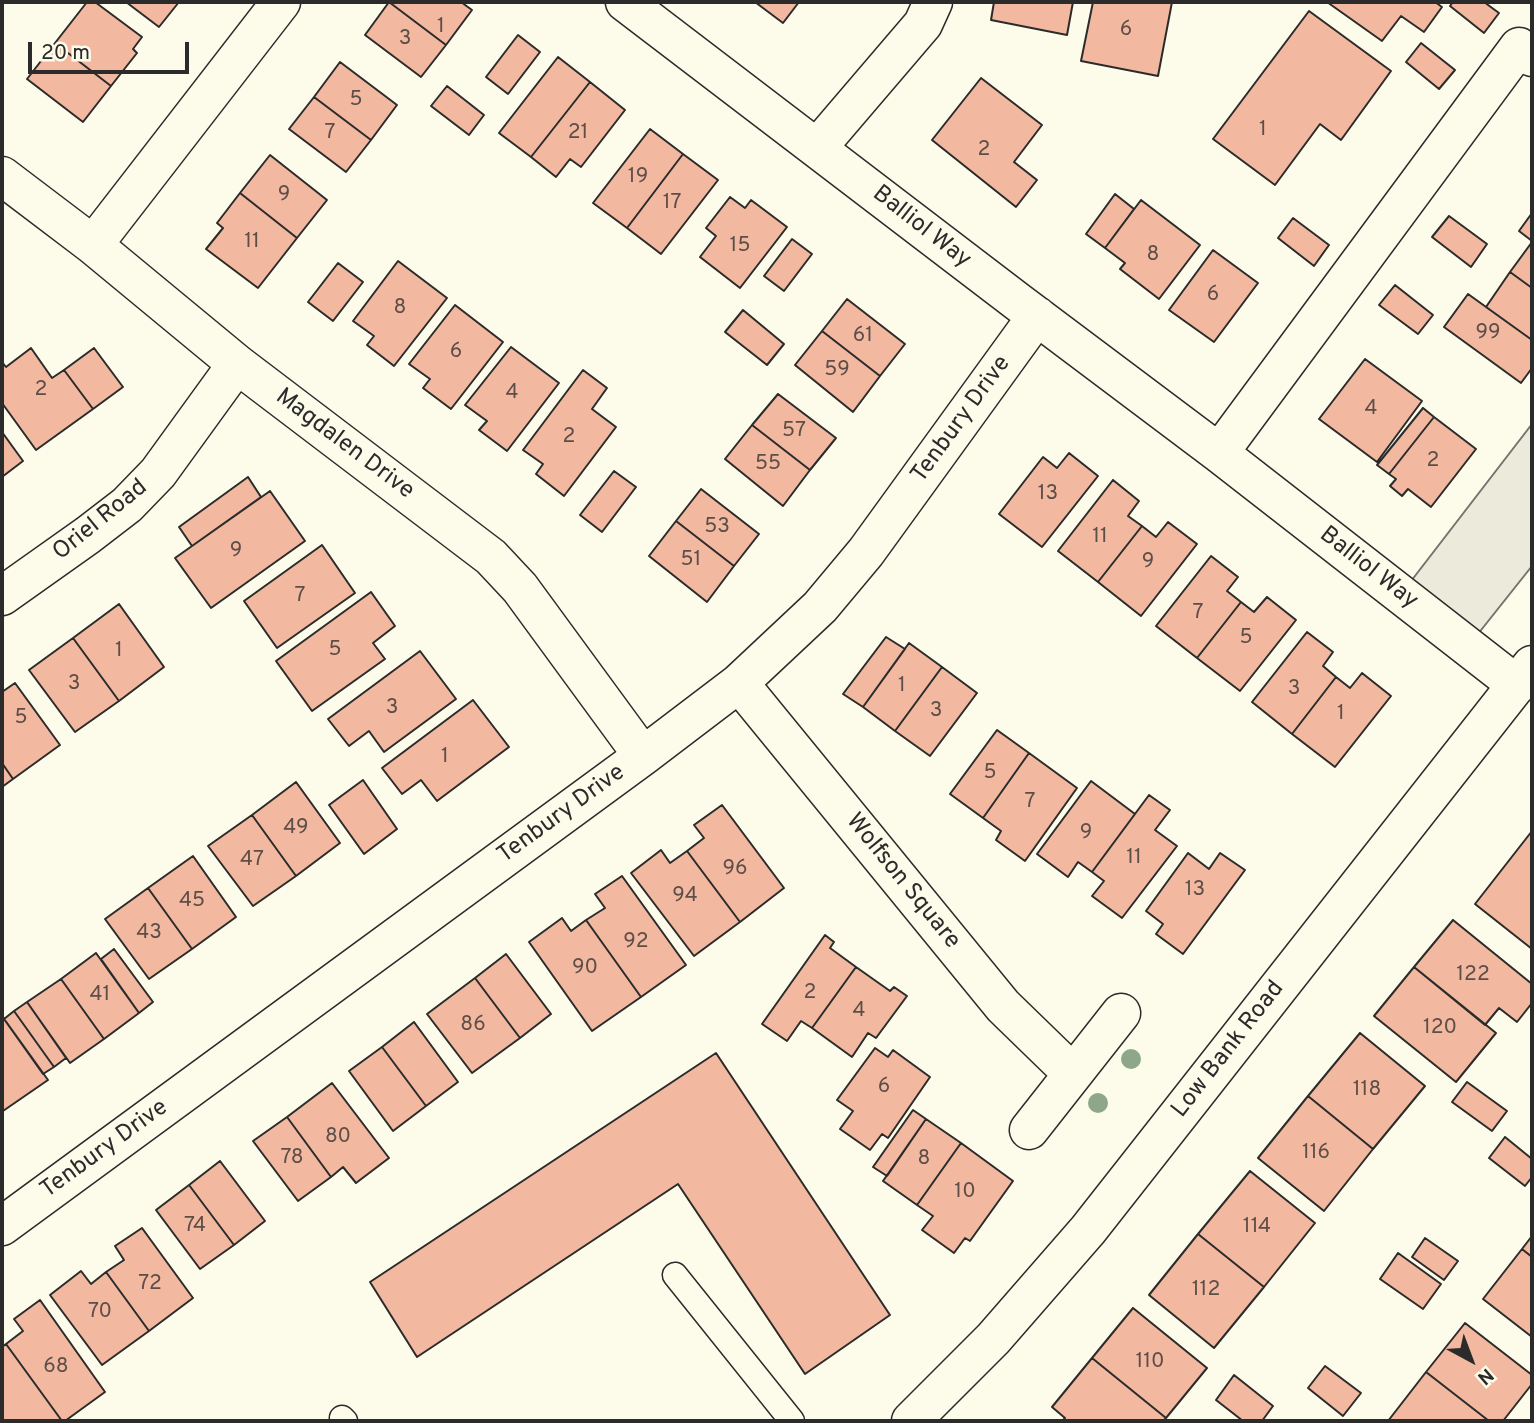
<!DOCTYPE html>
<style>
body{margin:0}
#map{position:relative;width:1534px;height:1423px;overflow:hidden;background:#fdfbea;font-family:Overpass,sans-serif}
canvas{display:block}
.frame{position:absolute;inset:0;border:4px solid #2b2b2b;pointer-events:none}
.north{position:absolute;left:1436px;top:1325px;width:70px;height:70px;-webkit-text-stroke:5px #fdfbea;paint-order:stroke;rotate:139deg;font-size:19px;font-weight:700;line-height:28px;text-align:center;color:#2b2b2b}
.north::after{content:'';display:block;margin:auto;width:24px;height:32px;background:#2b2b2b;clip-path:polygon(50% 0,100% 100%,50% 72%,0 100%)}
.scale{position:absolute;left:28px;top:42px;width:161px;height:32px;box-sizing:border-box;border:4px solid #2b2b2b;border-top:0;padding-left:9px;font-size:21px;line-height:24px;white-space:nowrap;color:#2b2b2b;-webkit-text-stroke:5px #fdfbea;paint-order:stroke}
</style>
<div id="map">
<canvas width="1534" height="1423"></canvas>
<div class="frame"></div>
<div class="north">N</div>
<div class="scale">20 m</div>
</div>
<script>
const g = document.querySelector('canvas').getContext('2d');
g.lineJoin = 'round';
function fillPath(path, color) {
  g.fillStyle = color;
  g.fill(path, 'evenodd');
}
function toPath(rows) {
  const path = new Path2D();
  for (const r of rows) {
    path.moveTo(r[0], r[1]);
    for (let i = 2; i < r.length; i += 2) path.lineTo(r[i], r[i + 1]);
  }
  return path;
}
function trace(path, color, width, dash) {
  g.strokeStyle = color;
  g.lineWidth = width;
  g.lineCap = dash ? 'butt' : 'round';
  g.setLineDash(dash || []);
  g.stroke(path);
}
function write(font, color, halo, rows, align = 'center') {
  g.font = font + ' Overpass,sans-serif';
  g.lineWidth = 5;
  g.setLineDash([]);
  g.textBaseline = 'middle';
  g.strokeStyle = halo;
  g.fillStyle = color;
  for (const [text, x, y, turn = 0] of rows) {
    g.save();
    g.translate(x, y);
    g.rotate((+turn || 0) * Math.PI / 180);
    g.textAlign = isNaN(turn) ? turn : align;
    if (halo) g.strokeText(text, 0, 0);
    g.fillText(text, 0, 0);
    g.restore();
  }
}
const green = toPath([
 [1532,424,1532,566,1466,649,1398,598,1532,424]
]);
fillPath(green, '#ecebdb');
trace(green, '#74746e', 2);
const building = toPath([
 [87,2,95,2,142,37,133,49,137,53,111,86,55,43,87,2],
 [126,2,179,2,159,27,126,2],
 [389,2,461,2,472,10,446,45,389,2],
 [389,2,446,45,421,77,365,35,389,2],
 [755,2,799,2,783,23,755,2],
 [994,2,1073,2,1067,35,991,20,994,2],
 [1093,2,1172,2,1158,76,1081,61,1093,2],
 [1327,2,1435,2,1442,7,1424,32,1401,16,1382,41,1327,2],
 [1453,2,1484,2,1499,13,1484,33,1450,6,1453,2],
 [1309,11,1391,71,1341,140,1320,124,1275,185,1213,139,1309,11],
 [518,35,540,52,508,94,486,77,518,35],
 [55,43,111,86,83,122,27,79,55,43],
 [1421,43,1455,70,1439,89,1406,62,1421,43],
 [558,57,590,82,531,157,499,133,558,57],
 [340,62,397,105,371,140,314,97,340,62],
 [981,78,1042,125,1014,162,1037,180,1016,207,932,140,981,78],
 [590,82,625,110,581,167,570,159,556,177,531,157,590,82],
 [447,86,484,115,469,135,431,106,447,86],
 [314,97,371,140,346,172,289,129,314,97],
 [650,129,683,154,627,228,593,203,650,129],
 [683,154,718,180,661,254,627,228,683,154],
 [270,155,327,200,297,238,240,193,270,155],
 [240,193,297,238,258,288,206,249,223,228,217,223,240,193],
 [1115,194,1134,209,1105,248,1086,234,1115,194],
 [730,197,745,208,751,200,787,227,740,288,700,257,716,236,706,228,730,197],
 [1141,200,1200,245,1159,299,1120,269,1125,263,1105,248,1141,200],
 [1532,213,1532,241,1519,231,1532,213],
 [1449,216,1487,244,1471,267,1432,237,1449,216],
 [1293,218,1329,245,1314,266,1278,238,1293,218],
 [792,239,812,254,784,291,764,276,792,239],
 [1532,242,1532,288,1510,272,1532,242],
 [1213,250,1258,283,1214,342,1169,310,1213,250],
 [398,261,447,298,394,366,367,345,374,336,353,321,398,261],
 [338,263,363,282,333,321,308,302,338,263],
 [1510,272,1532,288,1532,340,1486,307,1510,272],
 [1395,285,1433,315,1418,334,1379,305,1395,285],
 [1468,294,1532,340,1532,368,1521,383,1444,327,1468,294],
 [847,299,905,344,880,376,822,331,847,299],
 [455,305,503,342,451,409,423,388,430,379,409,364,455,305],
 [743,310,784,344,767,365,725,332,743,310],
 [822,331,880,376,853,412,795,365,822,331],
 [511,347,559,383,507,451,479,430,487,421,465,405,511,347],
 [31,348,52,378,64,370,93,409,36,450,2,403,2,362,6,367,31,348],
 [94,348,123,387,93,409,64,370,94,348],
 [1365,359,1422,401,1377,462,1319,419,1365,359],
 [583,370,607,388,592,409,616,427,564,496,536,474,543,464,523,450,583,370],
 [778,394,836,438,810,470,752,425,778,394],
 [1423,408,1434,417,1389,474,1377,465,1423,408],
 [1434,417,1476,449,1431,507,1408,489,1402,496,1390,486,1396,479,1389,474,1434,417],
 [752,425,810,470,783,506,725,459,752,425],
 [2,432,23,461,2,477,2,432],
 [1069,453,1098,476,1042,547,999,514,1043,457,1057,468,1069,453],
 [614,471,636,487,602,532,580,515,614,471],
 [248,477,261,497,192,546,179,527,248,477],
 [1113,480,1139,501,1128,516,1142,526,1098,582,1058,551,1113,480],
 [701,489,759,534,734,566,676,521,701,489],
 [270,491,305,541,211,608,175,558,270,491],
 [676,521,734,566,707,602,649,556,676,521],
 [1168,522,1197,544,1141,616,1098,582,1142,526,1156,537,1168,522],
 [322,545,355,593,277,648,244,601,322,545],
 [1211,556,1238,577,1227,591,1241,602,1197,658,1156,626,1211,556],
 [371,592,395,626,373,643,385,659,312,711,276,661,371,592],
 [1267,597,1296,620,1240,691,1197,658,1241,602,1254,612,1267,597],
 [119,604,164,667,119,701,73,638,119,604],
 [1307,632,1333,652,1323,666,1336,677,1292,734,1252,702,1307,632],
 [886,637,905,649,863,707,843,694,886,637],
 [73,638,119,701,75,732,29,670,73,638],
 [909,643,942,667,895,731,863,707,909,643],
 [420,651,456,699,384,752,369,731,349,746,328,719,420,651],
 [942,667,977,693,930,756,895,731,942,667],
 [1362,673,1391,696,1335,767,1292,734,1336,677,1350,688,1362,673],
 [15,683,60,745,13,779,2,763,2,692,15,683],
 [473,700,509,747,437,801,421,780,402,794,382,768,473,700],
 [997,730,1029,753,983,818,950,794,997,730],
 [1029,753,1077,788,1025,861,996,840,1001,831,983,818,1029,753],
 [2,763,13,779,2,787,2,763],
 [363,780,397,829,364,854,329,805,363,780],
 [1091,781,1135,814,1092,872,1078,862,1068,877,1037,854,1091,781],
 [296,782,340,843,296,876,252,815,296,782],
 [1149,795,1170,810,1155,830,1177,846,1122,918,1092,896,1104,881,1092,872,1149,795],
 [722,805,784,888,740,922,687,851,704,838,694,825,722,805],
 [252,815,296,876,253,906,208,846,252,815],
 [1532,831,1532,949,1475,904,1532,831],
 [661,850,670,863,687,851,740,922,694,956,631,873,661,850],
 [1188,853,1209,869,1220,853,1245,870,1183,954,1156,934,1163,924,1146,911,1188,853],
 [193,856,236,917,192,949,148,888,193,856],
 [622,876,686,965,641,997,586,920,605,908,595,894,622,876],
 [148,888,192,949,149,979,105,919,148,888],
 [562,918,571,931,586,920,641,997,592,1031,529,942,562,918],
 [1453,920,1532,984,1532,1003,1517,1022,1499,1008,1485,1025,1414,967,1453,920],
 [825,935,834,942,830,948,856,967,812,1028,801,1021,787,1041,762,1024,825,935],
 [114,949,153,1002,139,1013,101,959,114,949],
 [96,953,139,1013,104,1039,61,979,96,953],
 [506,954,551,1014,520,1038,475,978,506,954],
 [856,967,890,991,894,987,907,996,876,1038,868,1033,852,1057,812,1028,856,967],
 [1414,967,1496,1033,1456,1082,1374,1016,1414,967],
 [475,978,520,1038,472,1073,427,1014,475,978],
 [61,979,104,1039,70,1063,27,1002,61,979],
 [27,1002,66,1058,54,1067,14,1011,27,1002],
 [14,1011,54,1067,43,1074,4,1019,14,1011],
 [2,1016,48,1080,3,1111,2,1110,2,1016],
 [414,1022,458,1082,426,1106,382,1047,414,1022],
 [1360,1033,1425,1086,1373,1149,1308,1096,1360,1033],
 [382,1047,426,1106,393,1131,349,1071,382,1047],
 [875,1048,888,1057,893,1050,930,1077,888,1138,882,1134,870,1150,840,1129,853,1111,837,1100,875,1048],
 [716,1053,890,1315,805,1374,678,1184,417,1357,370,1282,716,1053],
 [1467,1082,1507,1111,1492,1131,1452,1102,1467,1082],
 [332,1083,389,1158,356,1183,343,1167,331,1177,287,1117,332,1083],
 [1308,1096,1373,1149,1324,1211,1258,1158,1308,1096],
 [913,1110,926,1119,887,1176,873,1167,913,1110],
 [287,1117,331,1177,298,1201,253,1141,287,1117],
 [926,1119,961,1143,917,1205,883,1181,926,1119],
 [1505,1137,1532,1159,1532,1177,1525,1186,1489,1158,1505,1137],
 [961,1143,1013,1181,970,1241,965,1238,954,1253,922,1230,933,1216,917,1205,961,1143],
 [220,1161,265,1221,234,1245,189,1185,220,1161],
 [1250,1171,1315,1223,1264,1287,1198,1234,1250,1171],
 [189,1185,234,1245,200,1269,156,1210,189,1185],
 [142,1228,193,1298,149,1331,106,1272,124,1260,115,1246,142,1228],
 [1198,1234,1264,1287,1214,1348,1149,1295,1198,1234],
 [1532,1236,1532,1257,1522,1249,1532,1236],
 [1425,1238,1458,1261,1444,1280,1412,1257,1425,1238],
 [1522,1249,1532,1257,1532,1337,1483,1299,1522,1249],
 [1398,1253,1441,1284,1423,1309,1380,1279,1398,1253],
 [81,1271,91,1284,106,1272,149,1331,102,1365,50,1295,81,1271],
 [40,1300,105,1392,65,1421,62,1421,6,1344,23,1331,14,1319,40,1300],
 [1133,1308,1207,1368,1166,1418,1092,1358,1133,1308],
 [1465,1323,1532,1375,1532,1384,1503,1421,1489,1421,1426,1372,1465,1323],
 [6,1344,62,1421,2,1421,2,1347,6,1344],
 [1092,1358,1166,1418,1163,1421,1062,1421,1065,1418,1052,1407,1092,1358],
 [1325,1366,1361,1393,1343,1416,1308,1388,1325,1366],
 [1426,1372,1489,1421,1388,1421,1426,1372],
 [1234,1375,1273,1406,1262,1421,1243,1421,1216,1400,1234,1375]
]);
fillPath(building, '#f2b8a0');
trace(building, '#2b2b2b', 2);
const service = toPath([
 [675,1275,792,1421],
 [342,1418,345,1421]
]);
const minor = toPath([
 [625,2,1018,302,1219,453,1517,685],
 [817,148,923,24,933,2],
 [2,176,93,245,237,364,491,557,520,588,643,756],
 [93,245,281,2],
 [1219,453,1519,47,1532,57],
 [2,596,88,535,127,505,158,473,237,364],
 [739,683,1003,1006,1073,1074],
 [1029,1130,1121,1013],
 [2,1226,643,756,739,683,820,607,866,552,1037,316]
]);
const tertiary = toPath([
 [911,1421,993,1339,1088,1230,1532,665]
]);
trace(service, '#2b2b2b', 27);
trace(minor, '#2b2b2b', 41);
trace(tertiary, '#2b2b2b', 41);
trace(service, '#fdfbea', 24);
trace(minor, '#fdfbea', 38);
trace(tertiary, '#fdfbea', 38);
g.fillStyle = '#8ea78a';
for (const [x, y] of [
 [1131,1059],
 [1098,1103]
]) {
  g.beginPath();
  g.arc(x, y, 10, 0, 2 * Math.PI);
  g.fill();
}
write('21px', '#5d4e48', null, [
 ["1",441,28],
 ["6",1126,31],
 ["3",405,40],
 ["5",356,101],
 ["1",1263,131],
 ["7",330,134],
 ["21",578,134],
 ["2",984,151],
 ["19",638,178],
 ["9",284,196],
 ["17",672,204],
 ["11",252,243],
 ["15",740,247],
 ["8",1153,256],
 ["6",1213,296],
 ["8",400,309],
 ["99",1488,334],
 ["61",863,337],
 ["6",456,353],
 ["59",837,371],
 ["2",41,391],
 ["4",512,394],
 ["4",1371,410],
 ["57",794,432],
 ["2",569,438],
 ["2",1433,462],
 ["55",768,465],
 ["13",1048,495],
 ["53",717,528],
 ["11",1100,538],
 ["9",236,552],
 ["51",691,561],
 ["9",1148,563],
 ["7",300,597],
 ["7",1198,614],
 ["5",1246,639],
 ["5",335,651],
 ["1",119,652],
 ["3",74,685],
 ["1",902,687],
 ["3",1294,690],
 ["3",392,709],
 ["3",936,712],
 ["1",1341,715],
 ["5",21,719],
 ["1",445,758],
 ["5",990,774],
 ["7",1030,803],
 ["49",296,829],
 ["9",1086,834],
 ["11",1134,859],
 ["47",252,861],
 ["96",735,870],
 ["13",1195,891],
 ["94",685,897],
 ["45",192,902],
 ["43",149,934],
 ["92",636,943],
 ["90",585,969],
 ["122",1473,976],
 ["2",810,994],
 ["41",100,996],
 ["4",859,1012],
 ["86",473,1026],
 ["120",1440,1029],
 ["6",884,1088],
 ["118",1367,1091],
 ["80",338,1138],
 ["116",1316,1154],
 ["78",292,1159],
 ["8",924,1160],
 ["10",965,1193],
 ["74",195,1227],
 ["114",1257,1228],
 ["72",150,1285],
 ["112",1206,1291],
 ["70",100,1313],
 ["110",1150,1363],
 ["68",56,1368]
]);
write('24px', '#2b2b2b', '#fdfbea', [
 ["Balliol Way",921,228,38],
 ["Tenbury Drive",962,420,-54],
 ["Magdalen Drive",344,445,37],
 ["Oriel Road",101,521,-39],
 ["Balliol Way",1368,569,38],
 ["Tenbury Drive",562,815,-36],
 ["Wolfson Square",902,882,51],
 ["Low Bank Road",1229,1050,-52],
 ["Tenbury Drive",105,1150,-36]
]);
</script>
